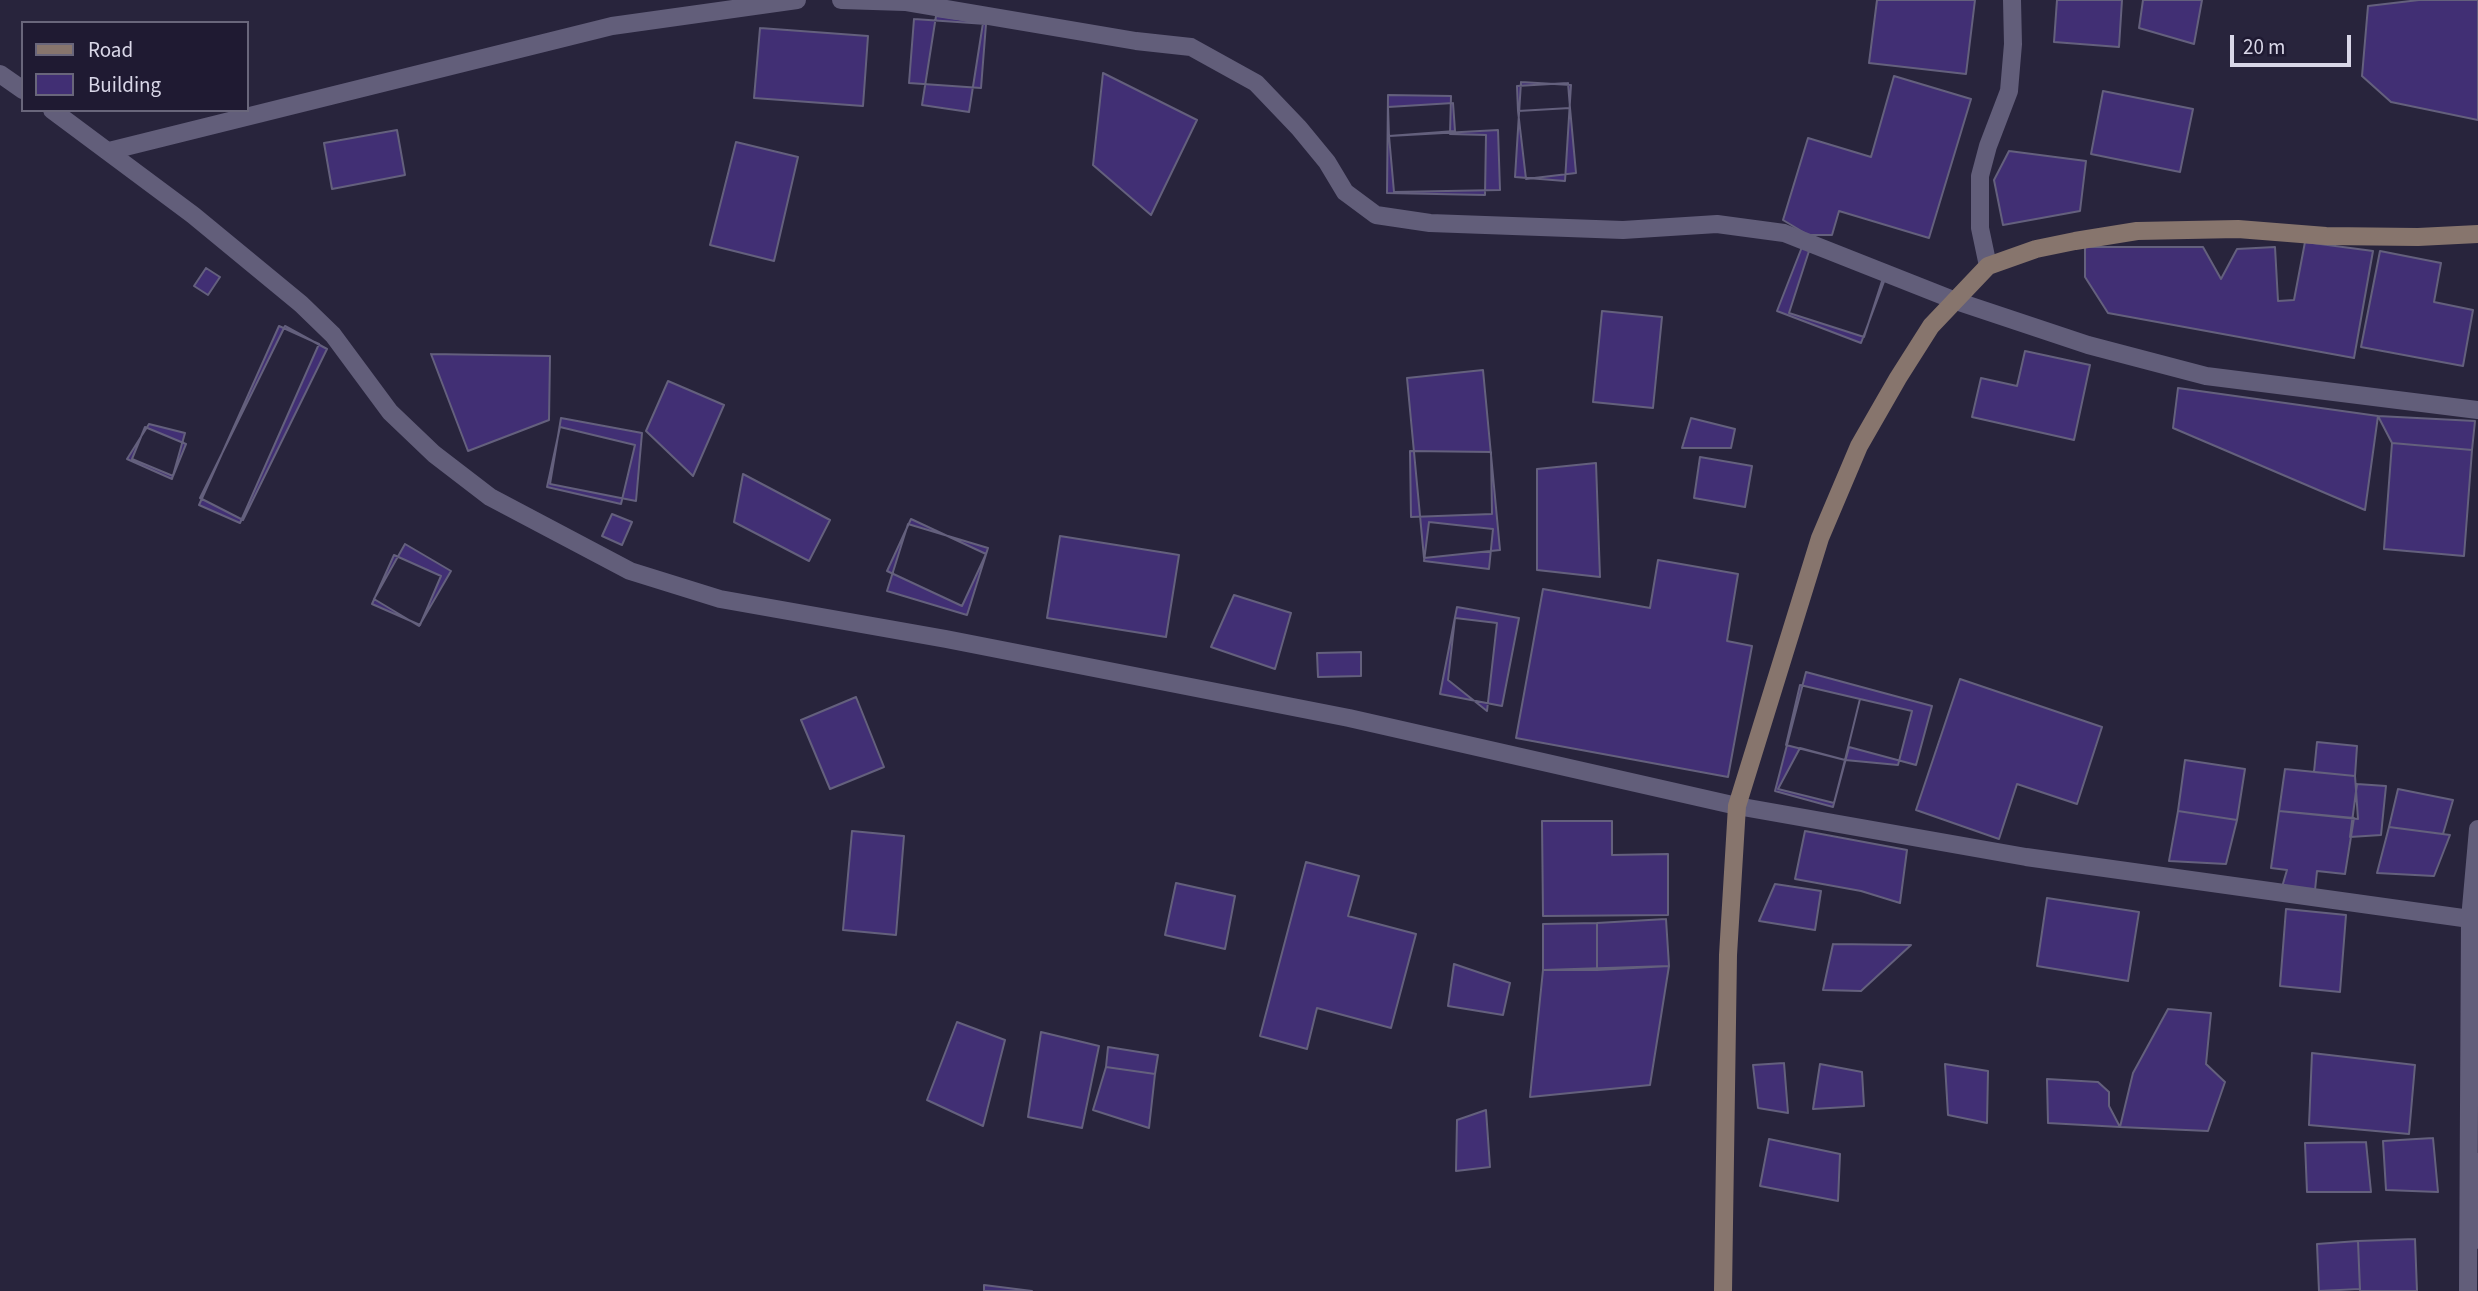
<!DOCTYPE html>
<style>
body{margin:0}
#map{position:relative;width:2478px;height:1291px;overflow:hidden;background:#28243c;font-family:"Source Sans 3",sans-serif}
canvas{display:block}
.legend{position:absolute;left:21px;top:21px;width:228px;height:91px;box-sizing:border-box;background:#1f1a32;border:2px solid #69667b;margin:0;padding:9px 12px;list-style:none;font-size:21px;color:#d9d7e8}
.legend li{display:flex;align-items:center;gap:14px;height:35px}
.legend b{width:35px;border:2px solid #69667b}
.scale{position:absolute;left:2230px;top:35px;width:121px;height:32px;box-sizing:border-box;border:4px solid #d9d7e8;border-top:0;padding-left:9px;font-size:21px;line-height:24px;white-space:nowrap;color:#d9d7e8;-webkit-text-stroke:5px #1f1a32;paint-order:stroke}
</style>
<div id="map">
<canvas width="2478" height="1291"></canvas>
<ul class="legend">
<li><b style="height:9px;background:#87756d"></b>Road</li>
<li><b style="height:19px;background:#412f74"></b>Building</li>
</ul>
<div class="scale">20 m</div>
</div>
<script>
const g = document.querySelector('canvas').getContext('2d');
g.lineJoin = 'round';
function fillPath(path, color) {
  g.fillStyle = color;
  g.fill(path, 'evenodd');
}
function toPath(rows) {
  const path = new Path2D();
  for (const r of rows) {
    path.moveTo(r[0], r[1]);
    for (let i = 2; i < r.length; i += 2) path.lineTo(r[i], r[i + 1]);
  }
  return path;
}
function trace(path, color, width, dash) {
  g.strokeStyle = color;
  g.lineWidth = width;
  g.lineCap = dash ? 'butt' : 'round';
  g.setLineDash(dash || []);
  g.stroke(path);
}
const building = toPath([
 [1877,0,1975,0,1966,74,1869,63,1877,0],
 [2057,0,2122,0,2119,47,2054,42,2057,0],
 [2143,0,2202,0,2194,44,2139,28,2143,0],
 [2419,0,2478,0,2478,120,2391,102,2362,76,2368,6,2419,0],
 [936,16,983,23,969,112,922,105,936,16],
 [914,19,986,24,981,88,909,83,914,19],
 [760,28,868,36,863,106,754,98,760,28],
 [1103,73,1197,120,1151,215,1093,165,1103,73],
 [1894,76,1971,99,1929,238,1839,211,1832,235,1808,235,1783,220,1808,138,1871,157,1894,76],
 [1521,82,1571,85,1565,181,1515,177,1521,82],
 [1568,83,1570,108,1518,111,1517,86,1568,83],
 [2103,91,2193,109,2180,172,2091,154,2103,91],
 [1388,95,1451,96,1450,134,1486,135,1485,195,1387,193,1388,95],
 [1453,103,1455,131,1389,136,1388,107,1453,103],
 [1570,108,1576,173,1526,179,1518,111,1570,108],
 [397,130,405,175,332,189,324,143,397,130],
 [1498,130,1500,190,1394,192,1389,136,1498,130],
 [736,142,798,157,774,261,710,245,736,142],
 [2009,151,2086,161,2080,211,2003,225,1994,180,2009,151],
 [2305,242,2373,251,2354,358,2108,313,2085,277,2085,247,2203,247,2221,279,2237,249,2275,247,2278,301,2294,300,2305,242],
 [1802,247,1885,279,1861,343,1777,311,1802,247],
 [1809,251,1884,275,1864,337,1789,313,1809,251],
 [2380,251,2441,263,2434,302,2473,310,2463,366,2361,347,2380,251],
 [206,268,220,277,208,295,194,286,206,268],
 [1602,311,1662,317,1653,408,1593,402,1602,311],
 [279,326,319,344,240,523,199,505,279,326],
 [285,326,327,349,243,520,200,498,285,326],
 [2025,351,2090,365,2074,440,1972,417,1981,378,2017,386,2025,351],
 [431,354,550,356,549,420,468,451,431,354],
 [1483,370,1500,550,1424,558,1407,378,1483,370],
 [668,381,724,405,693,476,646,431,668,381],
 [2178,388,2378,416,2365,510,2173,428,2178,388],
 [2378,416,2475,421,2472,450,2392,443,2378,416],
 [561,418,642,433,636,501,550,484,561,418],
 [1691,418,1735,429,1731,448,1682,448,1691,418],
 [149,424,185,433,172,479,127,459,149,424],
 [145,427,186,444,173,476,132,459,145,427],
 [560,427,635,445,621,504,547,487,560,427],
 [2392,443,2472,450,2464,556,2384,549,2392,443],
 [1410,451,1491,452,1492,514,1411,517,1410,451],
 [1700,457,1752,466,1745,507,1694,498,1700,457],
 [1596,463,1600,577,1537,570,1537,469,1596,463],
 [743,474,830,520,809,561,734,522,743,474],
 [612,514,632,522,622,545,602,536,612,514],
 [911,519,986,554,962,606,887,571,911,519],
 [1429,522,1493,529,1489,569,1424,561,1429,522],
 [908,524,988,548,967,615,887,591,908,524],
 [1060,536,1179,555,1166,637,1047,618,1060,536],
 [405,544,451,571,419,626,374,599,405,544],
 [394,555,441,576,420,625,372,604,394,555],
 [1658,560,1738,574,1727,641,1752,646,1728,777,1516,738,1543,589,1650,608,1658,560],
 [1234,595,1291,613,1275,669,1211,647,1234,595],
 [1457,607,1519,618,1502,706,1440,694,1457,607],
 [1455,618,1497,623,1487,711,1448,680,1455,618],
 [1361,652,1361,676,1318,677,1317,653,1361,652],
 [1806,672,1932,706,1916,765,1849,747,1833,807,1775,791,1806,672],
 [1960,679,2102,727,2077,804,2017,784,1999,839,1916,810,1960,679],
 [1800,685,1860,699,1845,760,1786,745,1800,685],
 [856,697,884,767,830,789,801,720,856,697],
 [1860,699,1912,711,1898,765,1845,760,1860,699],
 [2317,742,2357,746,2355,776,2314,772,2317,742],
 [1800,748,1845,760,1834,803,1778,789,1800,748],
 [2185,760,2245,769,2237,820,2178,811,2185,760],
 [2285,769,2355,776,2358,819,2279,811,2285,769],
 [2357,784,2386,786,2381,835,2350,837,2357,784],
 [2398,789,2453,800,2443,834,2389,827,2398,789],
 [2178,811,2237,820,2226,864,2169,861,2178,811],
 [2279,811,2354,818,2345,874,2317,871,2315,890,2282,887,2287,870,2271,868,2279,811],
 [1542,821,1612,821,1612,855,1668,854,1668,915,1543,916,1542,821],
 [2389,827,2450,835,2434,876,2377,873,2389,827],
 [852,831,904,836,896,935,843,930,852,831],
 [1805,831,1907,850,1900,903,1861,891,1795,879,1805,831],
 [1306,862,1359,876,1348,916,1416,934,1391,1028,1317,1008,1307,1049,1260,1036,1306,862],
 [1176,883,1235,896,1225,949,1165,935,1176,883],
 [1775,884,1821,891,1815,930,1759,921,1775,884],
 [2047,898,2139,912,2128,981,2037,966,2047,898],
 [2286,909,2346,915,2340,992,2280,986,2286,909],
 [1666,919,1669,966,1597,970,1597,923,1666,919],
 [1597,923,1597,970,1543,970,1543,924,1597,923],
 [1833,944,1911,945,1861,991,1823,990,1833,944],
 [1454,964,1510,983,1503,1015,1448,1006,1454,964],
 [1669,966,1650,1085,1530,1097,1543,970,1669,966],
 [2168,1009,2211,1013,2206,1064,2225,1082,2208,1131,2120,1127,2133,1073,2168,1009],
 [957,1022,1005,1040,983,1126,927,1100,957,1022],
 [1041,1032,1099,1046,1082,1128,1028,1117,1041,1032],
 [1108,1047,1158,1055,1155,1074,1106,1067,1108,1047],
 [2312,1053,2415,1065,2409,1134,2309,1125,2312,1053],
 [1784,1063,1788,1113,1758,1108,1753,1065,1784,1063],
 [1820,1064,1862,1072,1864,1106,1813,1109,1820,1064],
 [1945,1064,1988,1071,1987,1123,1948,1115,1945,1064],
 [1106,1067,1155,1074,1149,1128,1093,1110,1106,1067],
 [2047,1079,2098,1082,2109,1092,2109,1106,2120,1127,2048,1123,2047,1079],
 [1486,1110,1490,1167,1456,1171,1457,1120,1486,1110],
 [2433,1138,2438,1192,2386,1190,2383,1141,2433,1138],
 [1769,1139,1840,1154,1838,1201,1760,1186,1769,1139],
 [2366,1142,2371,1192,2307,1192,2305,1143,2366,1142],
 [2475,1154,2478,1154,2478,1248,2475,1154],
 [2415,1239,2417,1291,2360,1291,2358,1241,2415,1239],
 [2358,1241,2360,1289,2319,1291,2317,1244,2358,1241],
 [984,1285,1032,1291,984,1291,984,1285]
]);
fillPath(building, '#412f74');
trace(building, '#64607d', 2);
trace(toPath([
 [841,0,905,2,1136,41,1191,47,1256,83,1299,128,1327,162,1345,192,1376,215,1430,223,1623,230,1717,224,1784,233,1956,301,2088,345,2206,376,2478,410],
 [0,74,23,90],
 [52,110,193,215,301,304,333,335,390,412,434,454,490,497,630,571,720,599,946,639,1349,718,1737,806,2026,857,2470,919,2478,829],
 [109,151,612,26,797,0],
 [1988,266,1980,228,1980,176,1988,146,2009,91,2013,44,2012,0],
 [2468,1291,2470,919]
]), '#625e7a', 18);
trace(toPath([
 [1723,1291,1728,955,1737,806,1820,538,1859,446,1898,378,1931,326,1988,266,2036,249,2075,241,2137,231,2238,229,2326,236,2418,237,2478,234]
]), '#87756d', 18);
</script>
